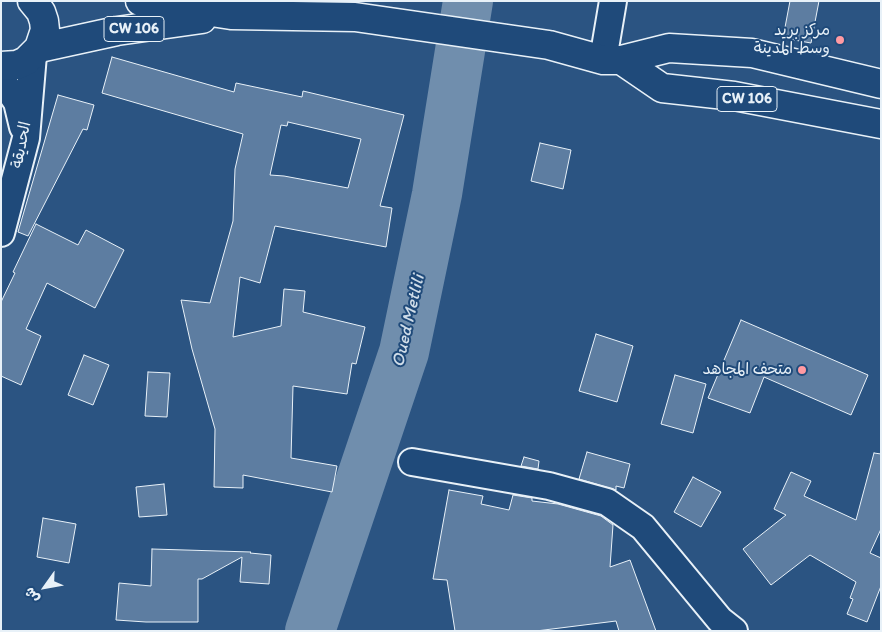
<!DOCTYPE html>
<meta charset="utf-8">
<style>
body{margin:0}
#map{position:relative;width:882px;height:632px;overflow:hidden;background:#2b5482;font-family:Itim,"Playpen Sans Arabic",sans-serif}
canvas{display:block}
.frame{position:absolute;inset:0;border:2px solid #e8f1f8;pointer-events:none}
.north{position:absolute;left:20px;top:562px;width:50px;height:50px;-webkit-text-stroke:4px #1f4a7a;paint-order:stroke;rotate:238deg;font-size:14px;font-weight:700;line-height:20px;text-align:center;color:#e8f1f8}
.north::after{content:'';display:block;margin:auto;width:18px;height:22px;background:#e8f1f8;clip-path:polygon(50% 0,100% 100%,50% 72%,0 100%)}
</style>
<div id="map">
<canvas width="882" height="632"></canvas>
<div class="frame"></div>
<div class="north">ش</div>
</div>
<script>
const g = document.querySelector('canvas').getContext('2d');
g.lineJoin = 'round';
function toPath(rows) {
  const path = new Path2D();
  for (const r of rows) {
    path.moveTo(r[0], r[1]);
    for (let i = 2; i < r.length; i += 2) path.lineTo(r[i], r[i + 1]);
  }
  return path;
}
function trace(path, color, width, dash) {
  g.strokeStyle = color;
  g.lineWidth = width;
  g.lineCap = dash ? 'butt' : 'round';
  g.setLineDash(dash || []);
  g.stroke(path);
}
function fillPath(path, color) {
  g.fillStyle = color;
  g.fill(path, 'evenodd');
}
function write(font, color, halo, rows, align = 'center') {
  g.font = font + ' Itim,"Playpen Sans Arabic",sans-serif';
  g.lineWidth = 4;
  g.setLineDash([]);
  g.textBaseline = 'middle';
  g.strokeStyle = halo;
  g.fillStyle = color;
  for (const [text, x, y, turn = 0] of rows) {
    g.save();
    g.translate(x, y);
    g.rotate((+turn || 0) * Math.PI / 180);
    g.textAlign = isNaN(turn) ? turn : align;
    if (halo) g.strokeText(text, 0, 0);
    g.fillText(text, 0, 0);
    g.restore();
  }
}
trace(toPath([
 [310,631,404,352,437,194,468,1]
]), '#708ead', 50);
const building = toPath([
 [790,1,819,1,811,43,783,38,790,1],
 [112,57,234,92,236,83,302,97,303,91,404,115,380,206,392,208,386,247,275,226,260,283,240,277,233,337,281,326,284,289,305,291,303,312,365,327,356,364,352,363,347,394,293,386,291,458,337,466,332,492,243,475,243,488,214,487,215,429,192,349,181,300,210,303,233,221,235,169,243,134,102,93,112,57],
 [288,122,361,139,348,188,284,176,270,175,281,125,287,126,288,122],
 [58,95,94,105,87,130,83,129,28,236,18,232,58,95],
 [540,143,571,150,563,189,531,181,540,143],
 [36,224,78,245,86,230,124,250,95,308,47,283,26,329,41,336,21,385,1,376,1,302,15,273,13,272,36,224],
 [741,320,868,375,851,415,764,377,750,413,708,398,741,320],
 [596,334,633,346,617,402,579,391,596,334],
 [84,355,109,365,93,405,68,395,84,355],
 [148,372,170,373,167,417,145,416,148,372],
 [675,375,706,384,693,433,661,424,675,375],
 [587,452,630,464,624,488,616,486,616,490,579,479,587,452],
 [874,453,881,454,881,529,870,553,881,558,881,586,867,622,847,614,853,599,850,598,856,582,810,555,771,585,743,549,786,515,774,509,791,472,811,481,804,496,856,520,874,453],
 [524,457,539,461,538,469,521,466,524,457],
 [693,477,721,492,701,527,674,512,693,477],
 [164,484,167,515,139,517,136,487,164,484],
 [449,490,483,496,481,504,509,510,513,495,532,498,532,501,558,504,601,516,613,525,610,567,630,560,656,631,619,631,616,621,536,631,455,631,447,580,433,579,449,490],
 [43,518,76,524,69,563,37,557,43,518],
 [152,549,251,552,250,553,271,555,269,584,240,582,242,557,202,579,198,579,198,622,146,622,116,620,119,583,151,586,152,549]
]);
fillPath(building, '#5d7da1');
trace(building, '#e8f1f8', 1);
const minor = toPath([
 [603,60,613,1],
 [1,79,17,102,23,127],
 [1,233,26,138,33,55],
 [412,462,549,486,607,502,643,527,720,620,734,631]
]);
const major = toPath([
 [140,1,231,15,355,17,549,45,603,60,621,60,669,48,752,53,881,84],
 [39,48,117,31,202,19],
 [621,60,662,88,734,96,881,124],
 [1,66,17,65,26,61,39,48,45,30,44,21,41,12,32,1]
]);
trace(minor, '#e8f1f8', 30);
trace(major, '#e8f1f8', 31);
trace(minor, '#1f4a7a', 26);
trace(major, '#1f4a7a', 28);
for (const [x, y, r, color] of [
 [840,40,5,"#ff9aa2"],
 [802,370,5,"#ff9aa2"]
]) {
  const dot = new Path2D();
  dot.arc(x, y, r, 0, 2 * Math.PI);
  g.fillStyle = color;
  g.fill(dot);
  trace(dot, '#1f4a7a', 2);
}
for (const [x, y, w] of [
 [134,29,60],
 [747,99,60]
]) {
  const box = new Path2D();
  box.roundRect(x - w / 2, y - 12.5, w, 25, 4);
  g.fillStyle = '#1f4a7a';
  g.fill(box);
  trace(box, '#e8f1f8', 1);
}
write('bold 15px', '#e8f1f8', null, [
 ["CW 106",134,29],
 ["CW 106",747,99]
]);
write('16px', '#e8f1f8', '#1f4a7a', [
 ["مركز بريد",830,31],
 ["وسط المدينة",830,49],
 ["متحف المجاهد",792,370]
], 'right');
write('16px', '#e8f1f8', '#1f4a7a', [
 ["الحديقة",22,145,-79]
]);
write('italic 18px', '#d0dde9', '#1f4a7a', [
 ["Oued Metlili",409,321,-77]
]);
</script>
